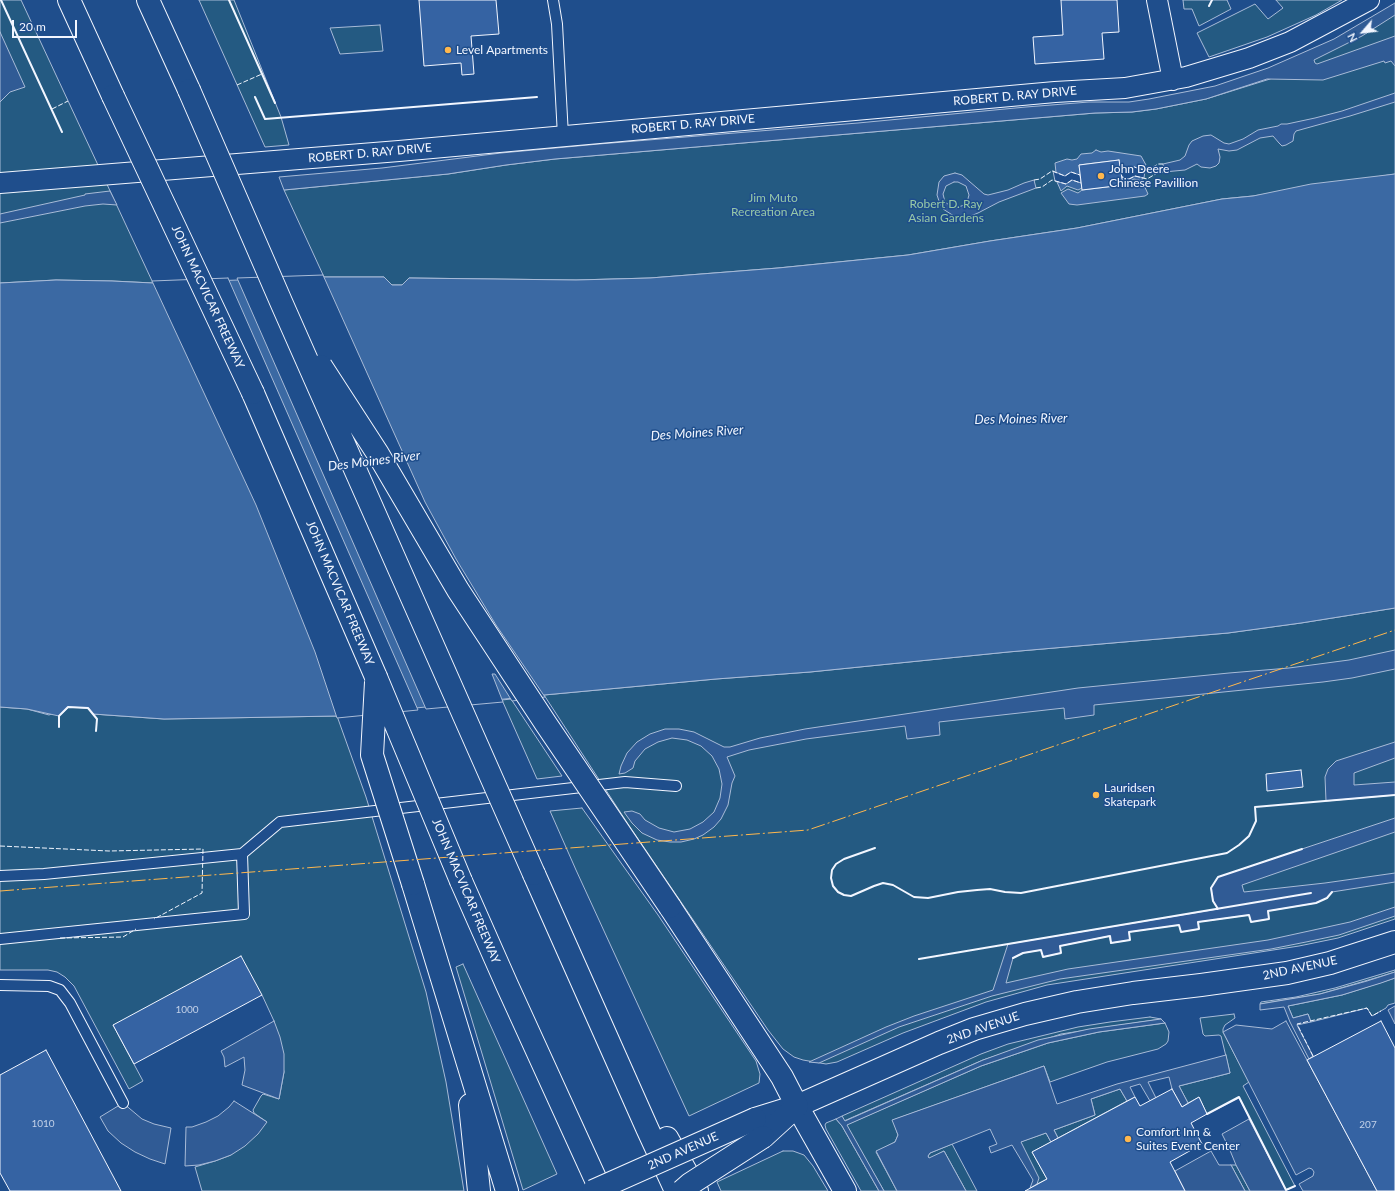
<!DOCTYPE html>
<style>
body{margin:0}
#map{position:relative;width:1395px;height:1191px;overflow:hidden;background:#1f4e8c;font-family:Lato,sans-serif}
canvas{display:block}
.north{position:absolute;left:1343px;top:12px;width:40px;height:40px;-webkit-text-stroke:3px #1f4e8c;paint-order:stroke;rotate:242deg;font-size:11px;font-weight:700;line-height:16px;text-align:center;color:#f2f6ff}
.north::after{content:'';display:block;margin:auto;width:14px;height:18px;background:#f2f6ff;clip-path:polygon(50% 0,100% 100%,50% 72%,0 100%)}
.scale{position:absolute;left:12px;top:20px;width:65px;height:18px;box-sizing:border-box;border:2px solid #f2f6ff;border-top:0;padding-left:5px;font-size:12px;line-height:14px;white-space:nowrap;color:#f2f6ff;-webkit-text-stroke:3px #1f4e8c;paint-order:stroke}
</style>
<div id="map">
<canvas width="1395" height="1191"></canvas>
<div class="north">N</div>
<div class="scale">20 m</div>
</div>
<script>
const g = document.querySelector('canvas').getContext('2d');
g.lineJoin = 'round';
function fillPath(path, color) {
  g.fillStyle = color;
  g.fill(path, 'evenodd');
}
function toPath(rows) {
  const path = new Path2D();
  for (const r of rows) {
    path.moveTo(r[0], r[1]);
    for (let i = 2; i < r.length; i += 2) path.lineTo(r[i], r[i + 1]);
  }
  return path;
}
function trace(path, color, width, dash) {
  g.strokeStyle = color;
  g.lineWidth = width;
  g.lineCap = dash ? 'butt' : 'round';
  g.setLineDash(dash || []);
  g.stroke(path);
}
function write(font, color, halo, rows, align = 'center') {
  g.font = font + ' Lato,sans-serif';
  g.lineWidth = 3;
  g.setLineDash([]);
  g.textBaseline = 'middle';
  g.strokeStyle = halo;
  g.fillStyle = color;
  for (const [text, x, y, turn = 0] of rows) {
    g.save();
    g.translate(x, y);
    g.rotate((+turn || 0) * Math.PI / 180);
    g.textAlign = isNaN(turn) ? turn : align;
    if (halo) g.strokeText(text, 0, 0);
    g.fillText(text, 0, 0);
    g.restore();
  }
}
const green = toPath([
 [0,0,21,0,153,283,112,281,56,280,0,283,0,0],
 [199,0,234,0,281,117,289,145,265,147,199,0],
 [1183,0,1227,0,1231,9,1199,26,1192,9,1184,9,1183,0],
 [1276,0,1342,0,1316,15,1267,37,1209,57,1197,33,1255,4,1268,19,1283,8,1276,0],
 [1395,8,1395,174,1253,196,1222,199,1077,228,990,241,908,255,778,268,650,278,576,280,409,278,402,285,392,285,384,277,324,277,284,190,448,174,506,165,555,159,1095,113,1132,112,1156,109,1206,99,1270,79,1395,8],
 [380,25,383,51,340,54,330,28,380,25],
 [1395,608,1395,919,1338,938,1299,946,1047,985,986,1002,903,1033,837,1062,826,1064,803,1060,794,1057,783,1049,768,1030,628,824,544,695,716,679,810,672,1008,652,1228,633,1301,623,1395,608],
 [511,699,562,776,537,779,502,700,511,699],
 [0,707,27,709,49,715,68,707,88,708,93,714,164,719,337,716,366,797,426,992,446,1082,464,1191,202,1191,195,1167,215,1161,231,1155,267,1122,254,1113,253,1110,261,1096,263,1094,279,1099,284,1072,274,1021,262,995,113,1025,143,1081,129,1089,74,986,65,977,57,972,48,970,0,970,0,707],
 [582,808,658,915,756,1061,760,1074,759,1083,689,1116,576,870,550,811,582,808],
 [463,964,557,1174,523,1190,456,967,463,964],
 [1395,970,1395,972,1382,976,1320,994,1260,1004,1261,1002,1296,997,1335,988,1395,970],
 [1395,978,1395,1003,1388,1005,1386,1008,1372,1016,1367,1008,1311,1022,1308,1014,1293,1018,1288,1006,1342,995,1395,978],
 [1234,1014,1235,1018,1225,1025,1223,1029,1223,1032,1249,1082,1243,1086,1295,1186,1286,1190,1239,1098,1207,1114,1199,1097,1188,1103,1179,1086,1230,1073,1221,1036,1219,1035,1205,1036,1203,1034,1200,1018,1234,1014],
 [1150,1017,1161,1019,1061,1034,983,1060,844,1121,842,1116,981,1054,1008,1044,1078,1027,1110,1022,1150,1017],
 [1165,1023,1169,1032,1168,1041,1166,1044,1158,1049,1107,1062,1050,1082,1044,1066,893,1120,898,1135,895,1142,876,1152,897,1191,884,1191,846,1125,981,1066,1048,1043,1099,1032,1165,1023],
 [1120,1089,1127,1101,1058,1138,1054,1130,1095,1115,1091,1099,1120,1089],
 [836,1119,842,1126,879,1191,861,1191,826,1129,825,1125,826,1123,836,1119],
 [1046,1133,1051,1142,1032,1152,1047,1179,1037,1184,1020,1142,1046,1133],
 [952,1144,977,1191,966,1191,944,1151,929,1159,928,1156,930,1153,952,1144],
 [783,1151,793,1151,804,1155,813,1166,828,1191,721,1191,717,1182,783,1151],
 [1231,1165,1236,1165,1250,1191,1245,1191,1231,1165]
]);
fillPath(green, '#245a82');
trace(green, '#a8bbd7', 1);
const parking = toPath([
 [1395,3,1395,15,1362,36,1314,60,1315,63,1317,64,1395,36,1395,66,1391,61,1385,63,1384,61,1323,80,1267,79,1206,99,1156,109,1132,112,1095,113,555,159,506,165,448,174,284,190,279,177,382,168,501,153,599,144,858,123,1026,107,1089,102,1129,102,1149,99,1215,86,1268,68,1334,39,1395,3],
 [0,32,25,87,10,92,0,102,0,32],
 [1395,93,1395,102,1350,116,1296,131,1294,134,1293,141,1286,145,1282,146,1279,143,1273,136,1260,138,1237,150,1229,151,1218,149,1220,157,1219,163,1216,166,1210,168,1201,167,1197,164,1185,170,1164,172,1163,164,1180,160,1185,156,1189,145,1192,141,1203,136,1211,135,1224,143,1229,144,1243,139,1258,130,1278,126,1281,124,1287,124,1315,118,1342,111,1395,93],
 [955,173,962,175,984,194,988,195,1008,190,1024,183,1034,180,1036,188,999,202,978,213,968,217,961,217,954,216,943,209,939,201,937,195,939,182,944,176,955,173],
 [954,182,958,182,966,186,969,195,967,202,964,205,956,208,952,207,945,202,943,194,946,186,954,182],
 [110,191,117,205,103,204,85,206,0,223,0,214,85,195,85,194,110,191],
 [1395,650,1395,669,1352,678,1323,682,1094,705,1094,715,1065,719,1064,708,939,722,940,735,907,739,905,726,806,739,749,750,727,757,735,776,732,783,728,805,721,819,714,827,703,835,694,839,681,842,670,842,657,840,642,833,632,823,624,812,632,811,640,814,645,820,659,828,674,832,690,829,703,822,714,812,720,798,722,784,719,769,712,756,701,746,687,740,672,738,658,742,645,749,635,761,633,768,625,773,619,774,621,766,627,753,637,742,650,734,665,729,679,729,694,732,724,747,730,747,760,738,805,729,1078,688,1229,673,1289,668,1349,660,1395,650],
 [1395,742,1395,758,1354,773,1354,785,1395,782,1395,795,1326,801,1325,777,1328,769,1336,761,1395,742],
 [1395,818,1395,832,1242,885,1244,892,1325,883,1395,873,1395,882,1332,892,1327,898,1316,903,1268,911,1269,919,1251,922,1249,915,1198,922,1199,929,1181,932,1179,925,1129,932,1130,940,1111,943,1109,936,1060,946,1061,953,1043,957,1041,950,1023,953,1013,958,1006,983,1068,969,1268,940,1350,922,1395,907,1395,916,1339,935,1306,942,1271,949,1060,979,992,996,899,1027,819,1063,809,1062,886,1027,914,1016,993,990,1008,944,1218,909,1213,901,1211,888,1218,877,1395,818],
 [1395,972,1395,978,1381,983,1342,995,1288,1006,1293,1018,1308,1014,1311,1022,1297,1025,1313,1056,1309,1059,1290,1022,1284,1007,1260,1010,1260,1004,1320,994,1367,981,1395,972],
 [1395,1006,1395,1024,1388,1010,1395,1006],
 [1161,1019,1165,1023,1099,1032,1048,1043,981,1066,847,1125,884,1191,879,1191,842,1126,836,1119,842,1116,845,1121,983,1060,1038,1040,1089,1029,1161,1019],
 [274,1021,280,1037,284,1054,284,1072,279,1099,242,1085,245,1070,244,1057,225,1067,224,1057,221,1051,274,1021],
 [1286,1021,1307,1060,1377,1191,1303,1191,1299,1184,1313,1176,1314,1172,1312,1169,1309,1168,1296,1175,1223,1032,1236,1025,1272,1029,1286,1021],
 [1226,1055,1230,1073,1179,1086,1188,1103,1182,1107,1172,1089,1169,1077,1148,1082,1156,1098,1150,1101,1140,1084,1130,1087,1135,1097,1127,1101,1120,1089,1091,1099,1095,1115,1054,1130,1058,1138,1051,1142,1046,1133,1021,1142,1039,1178,1037,1184,1030,1188,1033,1180,1012,1145,991,1153,989,1147,997,1144,990,1129,930,1153,928,1156,929,1158,944,1151,966,1191,897,1191,876,1151,895,1142,898,1135,892,1120,1044,1066,1057,1104,1117,1084,1226,1055],
 [234,1101,267,1122,258,1134,245,1146,231,1155,215,1161,199,1165,185,1166,186,1127,192,1127,206,1122,218,1116,229,1107,234,1101],
 [123,1103,142,1119,154,1124,171,1128,165,1164,150,1159,135,1152,121,1143,108,1131,100,1117,123,1103],
 [1249,1119,1286,1190,1286,1191,1250,1191,1236,1165,1229,1148,1222,1134,1249,1119],
 [1211,1151,1219,1165,1231,1165,1245,1191,1185,1191,1175,1171,1211,1151]
]);
fillPath(parking, '#305b95');
trace(parking, '#a8bbd7', 1);
const water = toPath([
 [1096,150,1101,152,1108,151,1141,156,1146,165,1143,168,1142,181,1134,179,1124,184,1122,183,1119,160,1079,165,1082,188,1078,190,1067,186,1061,191,1057,182,1055,163,1067,159,1072,160,1077,159,1081,154,1092,153,1096,150],
 [1395,174,1395,608,1301,623,1228,633,1008,652,810,672,716,679,544,695,337,716,164,719,93,714,88,708,69,707,59,716,27,709,0,707,0,283,56,280,112,281,153,283,324,277,384,277,392,285,402,285,409,278,576,280,650,278,778,268,908,255,990,241,1077,228,1222,199,1253,196,1311,184,1395,174],
 [1135,181,1143,183,1148,194,1145,196,1077,205,1069,204,1061,193,1068,189,1078,193,1082,190,1123,185,1124,187,1135,181]
]);
fillPath(water, '#3b69a3');
trace(water, '#a8bbd7', 1);
const pier = toPath([
 [1134,167,1145,170,1144,178,1135,176,1129,179,1122,177,1120,168,1128,170,1134,167],
 [1053,171,1065,176,1071,172,1080,175,1081,183,1072,180,1066,184,1055,181,1053,171],
 [323,275,425,502,456,559,496,625,545,697,512,701,495,674,492,674,503,702,426,709,237,278,323,275],
 [228,278,418,710,337,718,315,652,256,505,152,281,228,278]
]);
fillPath(pier, '#1f4e8c');
trace(pier, '#a8bbd7', 1);
const building = toPath([
 [419,0,496,0,499,34,471,36,474,74,462,75,461,63,424,66,419,0],
 [1061,0,1117,0,1119,32,1102,33,1104,59,1035,64,1033,37,1063,35,1061,0],
 [1119,160,1123,185,1082,190,1079,165,1119,160],
 [1301,770,1303,787,1267,791,1266,774,1301,770],
 [241,956,262,995,134,1064,113,1025,241,956],
 [1381,1021,1395,1048,1395,1191,1377,1191,1307,1060,1381,1021],
 [46,1050,121,1191,10,1191,0,1173,0,1075,46,1050],
 [1172,1089,1182,1107,1199,1097,1207,1114,1191,1123,1202,1144,1170,1162,1185,1191,1025,1191,1047,1179,1032,1152,1135,1097,1140,1106,1172,1089]
]);
fillPath(building, '#3563a3');
trace(building, '#f2f6ff', 1);
const lane = toPath([
 [553,0,557,24,563,136],
 [242,854,280,822,625,782,676,786],
 [0,876,44,874,242,854,244,914,0,939],
 [0,985,49,986,60,990,70,1003,123,1103]
]);
const street = toPath([
 [1157,0,1173,80],
 [0,183,399,151,1055,92,1125,88,1186,77,1249,58,1290,42,1369,0]
]);
const secondary = toPath([
 [797,1106,845,1191],
 [755,1119,797,1106,939,1043,974,1029,1025,1014,1077,1002,1133,993,1201,985,1287,973,1330,963,1395,942]
]);
const highway = toPath([
 [69,0,113,96],
 [148,0,189,90],
 [253,393,376,677],
 [534,874,647,1128,676,1191],
 [461,881,507,985,601,1191],
 [413,884,507,1191],
 [670,907,782,1077,797,1106,763,1137],
 [470,1105,479,1191],
 [667,1138,697,1191]
]);
trace(lane, '#f2f6ff', 12);
trace(street, '#f2f6ff', 22);
trace(secondary, '#f2f6ff', 24);
trace(highway, '#f2f6ff', 24);
trace(lane, '#1f4e8c', 10);
trace(street, '#1f4e8c', 20);
trace(secondary, '#1f4e8c', 22);
trace(highway, '#1f4e8c', 22);
const secondaryBridge = toPath([
 [593,1191,755,1119]
]);
const highwayBridge = toPath([
 [189,90,282,304,534,874],
 [113,96,253,393],
 [321,366,378,454,458,590,546,724,670,907],
 [376,677,461,881],
 [376,682,372,755,413,884],
 [682,1191,690,1184,763,1137]
]);
trace(secondaryBridge, '#f2f6ff', 24, []);
trace(highwayBridge, '#f2f6ff', 24, []);
trace(secondaryBridge, '#1f4e8c', 22);
trace(highwayBridge, '#1f4e8c', 22);
trace(toPath([
 [237,85,262,74],
 [52,109,68,101],
 [1120,168,1128,170,1134,167,1147,171,1158,164,1163,164],
 [1122,177,1129,179,1135,176,1147,179,1159,172,1164,172],
 [1034,180,1040,179,1052,171,1065,176,1071,172,1080,175],
 [1036,188,1042,187,1052,180,1066,184,1072,180,1081,183],
 [0,846,109,851,203,849,202,893,154,919],
 [60,938,123,937,136,929],
 [1313,1056,1297,1024,1367,1008,1372,1016,1381,1011]
]), '#f2f6ff', 1, [5, 2]);
trace(toPath([
 [1,0,62,132],
 [229,0,275,103],
 [1209,6,1212,0],
 [255,97,265,119,537,97],
 [59,727,59,716,68,707,88,708,97,719,96,731],
 [875,848,844,859,836,864,832,870,831,878,833,886,838,892,844,895,851,896,874,886,883,883,893,885,914,897,928,898,958,892,977,890,990,889,1005,892,1021,893,1227,853,1239,845,1249,836,1256,821,1255,807,1395,795],
 [1218,909,1213,901,1211,888,1218,877,1302,849],
 [1013,958,1023,953,1041,950,1043,957,1061,953,1060,946,1110,936,1111,943,1130,940,1129,932,1179,925,1181,932,1199,929,1198,922,1249,915,1251,922,1269,919,1268,911,1316,903,1327,898,1332,892],
 [919,959,1311,893],
 [1207,1114,1239,1097,1286,1190,1295,1186]
]), '#f2f6ff', 2);
trace(toPath([
 [0,891,808,830,1395,630]
]), '#ffb74d', 1, [14, 3, 2, 3]);
for (const [x, y, r, color] of [
 [448,50,4,"#ffb74d"],
 [1101,176,4,"#ffb74d"],
 [1096,795,4,"#ffb74d"],
 [1128,1139,4,"#ffb74d"]
]) {
  const dot = new Path2D();
  dot.arc(x, y, r, 0, 2 * Math.PI);
  g.fillStyle = color;
  g.fill(dot);
  trace(dot, '#1f4e8c', 1.5);
}
write('10px', '#c3d1e8', null, [
 ["1000",187,1010],
 ["1010",43,1124],
 ["207",1368,1125]
]);
write('12px', '#f2f6ff', '#1f4e8c', [
 ["Level Apartments",456,50],
 ["John Deere",1109,169],
 ["Chinese Pavillion",1109,183],
 ["Lauridsen",1104,788],
 ["Skatepark",1104,802],
 ["Comfort Inn &",1136,1132],
 ["Suites Event Center",1136,1146]
], 'left');
write('12px', '#f2f6ff', '#1f4e8c', [
 ["ROBERT D. RAY DRIVE",1015,96,-5],
 ["ROBERT D. RAY DRIVE",693,124,-5],
 ["ROBERT D. RAY DRIVE",370,153,-5],
 ["JOHN MACVICAR FREEWAY",208,297,65],
 ["JOHN MACVICAR FREEWAY",340,593,67],
 ["JOHN MACVICAR FREEWAY",466,891,67],
 ["2ND AVENUE",1300,968,-12],
 ["2ND AVENUE",983,1028,-19],
 ["2ND AVENUE",683,1151,-24]
]);
write('12px', '#97c8a6', '#1f4e8c', [
 ["Jim Muto",773,198],
 ["Recreation Area",773,212],
 ["Robert D. Ray",946,204],
 ["Asian Gardens",946,218]
]);
write('italic 13px', '#f2f6ff', '#1f4e8c', [
 ["Des Moines River",1021,419,-1],
 ["Des Moines River",697,433,-4],
 ["Des Moines River",374,461,-7]
]);
</script>
